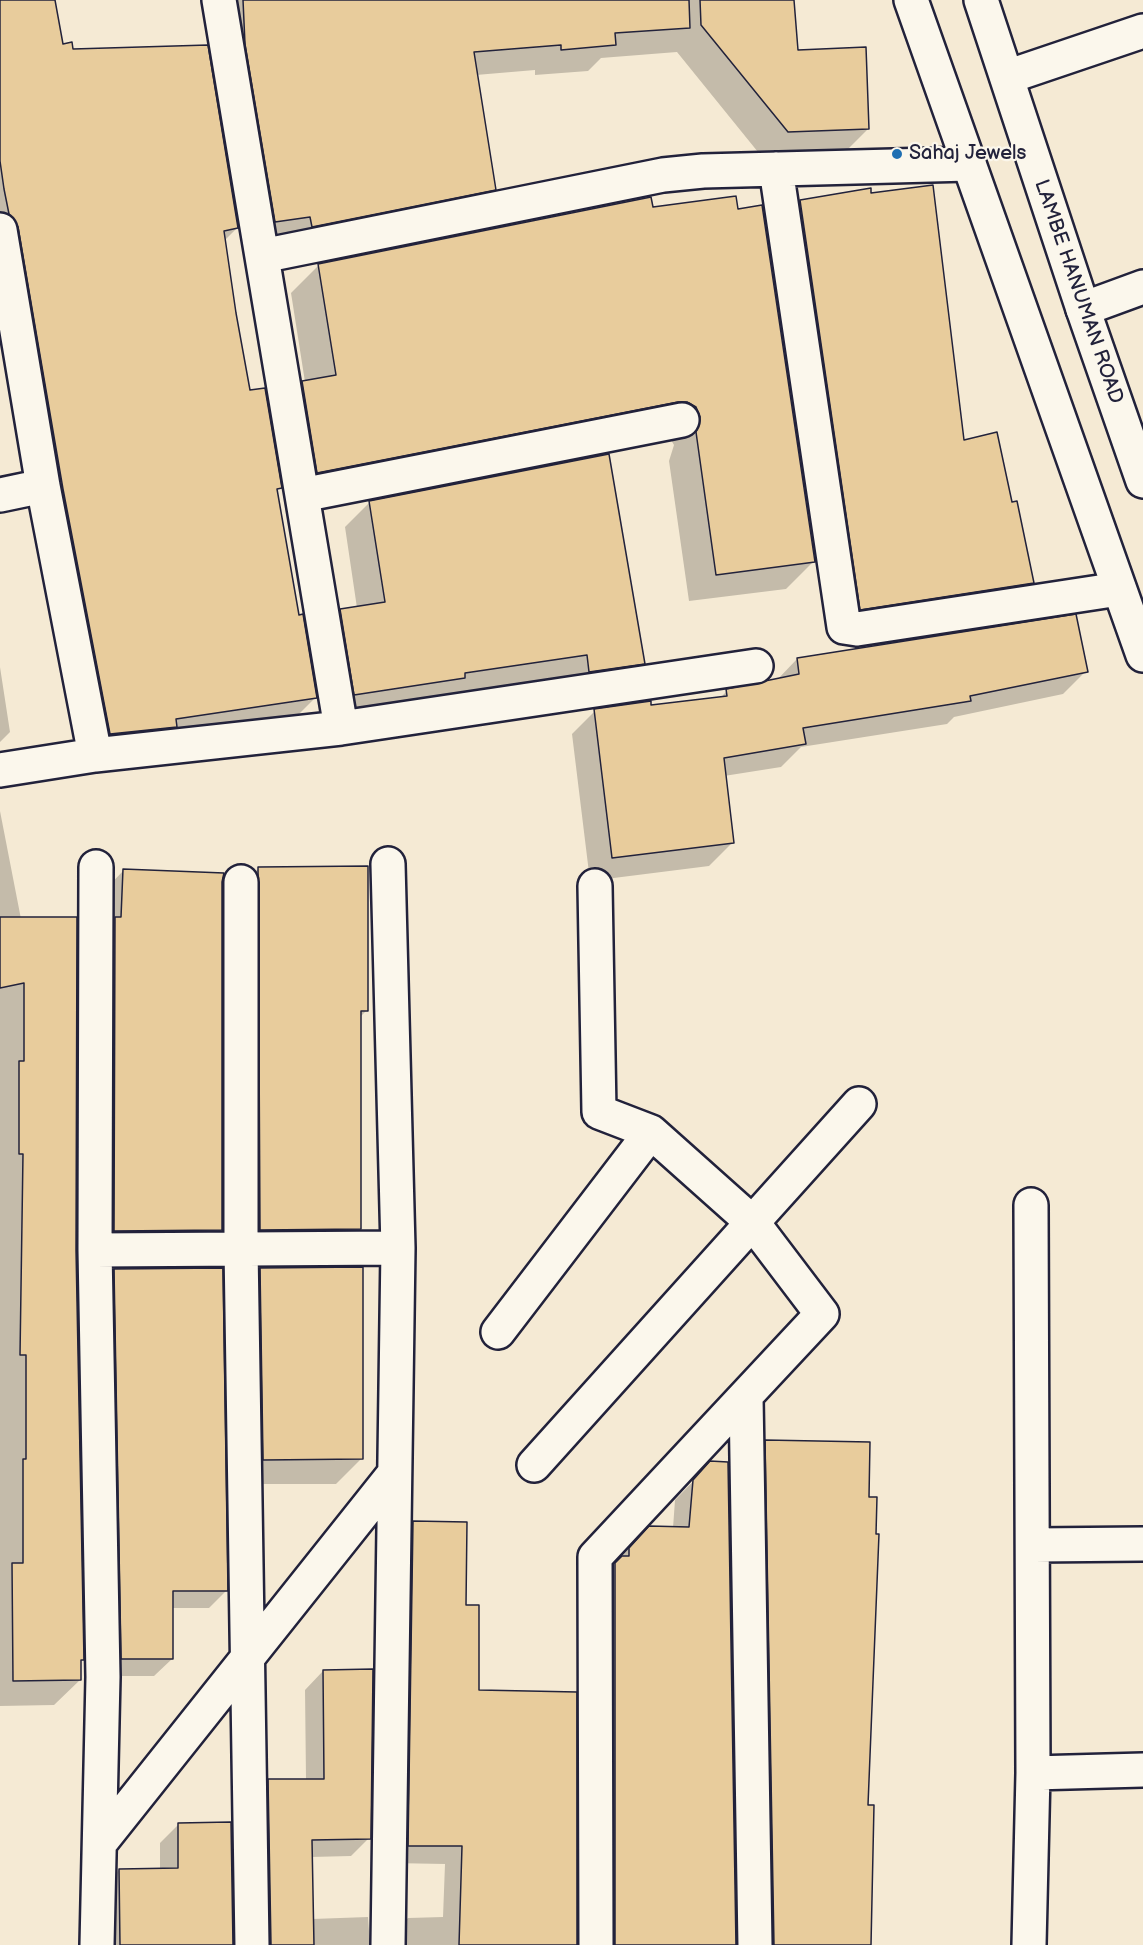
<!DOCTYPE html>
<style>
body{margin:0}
canvas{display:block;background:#f5ead4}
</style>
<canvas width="1143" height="1945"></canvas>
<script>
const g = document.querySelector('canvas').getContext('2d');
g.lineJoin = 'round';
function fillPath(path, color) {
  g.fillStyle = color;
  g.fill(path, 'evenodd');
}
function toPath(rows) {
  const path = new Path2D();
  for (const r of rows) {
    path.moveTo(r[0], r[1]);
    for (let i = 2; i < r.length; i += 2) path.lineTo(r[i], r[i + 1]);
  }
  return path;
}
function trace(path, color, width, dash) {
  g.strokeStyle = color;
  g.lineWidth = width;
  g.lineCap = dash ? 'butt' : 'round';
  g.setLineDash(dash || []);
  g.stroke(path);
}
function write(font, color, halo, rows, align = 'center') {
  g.font = font + ' "Balsamiq Sans",sans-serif';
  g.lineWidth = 4.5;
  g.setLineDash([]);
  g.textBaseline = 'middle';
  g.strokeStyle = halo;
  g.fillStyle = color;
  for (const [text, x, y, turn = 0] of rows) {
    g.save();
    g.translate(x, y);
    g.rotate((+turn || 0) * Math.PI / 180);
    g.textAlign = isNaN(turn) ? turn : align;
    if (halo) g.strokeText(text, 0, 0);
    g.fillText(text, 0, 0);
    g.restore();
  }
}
fillPath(toPath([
 [0,0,54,0,61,46,72,51,237,228,224,241,235,313,249,392,280,487,276,492,297,617,315,698,289,724,84,760,0,294],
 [215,0,792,0,797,51,868,129,842,155,762,157,677,52,601,58,588,71,535,75,535,70,476,75,495,189,469,215,250,248],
 [800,201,962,442,1011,504,1032,583,1012,602,841,629,780,221],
 [652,209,814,561,786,589,689,601,669,461,674,445,668,435,290,500,275,410,305,382,291,293,319,265],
 [370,502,643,663,618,688,330,719,316,636,341,610,357,608,345,527],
 [797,659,1086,671,1063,694,954,717,947,724,801,747,781,767,724,776,732,843,709,866,590,881,572,734,595,711,720,698,727,691,776,681],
 [0,667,10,732,0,742],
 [0,811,21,919,75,1250,82,1659,79,1662,80,1680,54,1705,0,1706],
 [259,868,366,1011,360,1017,359,1229,334,1254,235,1255,233,894],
 [124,870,221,882,221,1230,196,1255,89,1256,99,896],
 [261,1269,361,1459,336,1484,238,1484,235,1294],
 [115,1270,226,1591,209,1608,172,1608,172,1659,154,1676,105,1676,97,1288],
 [766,1441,867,1806,870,1945,756,1945,748,1459],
 [711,1463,735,1945,597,1945,611,1568,631,1546,673,1528,675,1500],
 [414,1523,464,1607,477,1692,576,1945,389,1945,389,1936,408,1918,443,1917,445,1864,390,1863,395,1541],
 [323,1671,369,1838,351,1856,311,1857,312,1919,368,1917,370,1945,253,1945,250,1799,269,1781,306,1780,305,1690],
 [179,1824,232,1945,102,1945,101,1889,119,1870,160,1869,160,1843]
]), '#0003');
const building = toPath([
 [0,0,55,0,63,44,72,42,73,49,208,45,238,228,224,231,236,313,250,390,265,388,282,488,277,489,299,615,303,614,317,698,176,719,177,727,110,734,63,489,18,227,9,214,4,189,0,161,0,0],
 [243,0,689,0,690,28,615,33,616,45,561,50,561,45,474,52,496,190,312,227,310,217,275,222,245,44,243,0],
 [700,0,794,0,798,50,866,47,869,129,788,132,701,25,700,0],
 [933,185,964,440,997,432,1012,502,1017,501,1034,583,860,610,800,200,871,188,871,193,933,185],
 [736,196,738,209,762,205,815,562,716,575,696,432,700,417,696,407,687,402,678,402,317,473,302,381,336,375,318,264,651,197,653,207,736,196],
 [609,454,645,664,589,672,587,655,465,673,465,678,354,695,340,609,385,602,369,501,609,454],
 [1076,614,1088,672,970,696,971,701,803,728,806,744,724,758,734,843,612,858,594,709,651,701,651,705,727,696,726,689,799,674,797,658,1076,614],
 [368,866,368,1011,361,1011,361,1229,260,1230,258,867,368,866],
 [123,869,224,873,222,882,222,1230,114,1231,115,917,121,917,123,869],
 [0,917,77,917,76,1250,84,1660,81,1660,81,1680,13,1681,12,1563,23,1563,23,1459,26,1459,26,1355,20,1355,23,1154,19,1154,19,1061,24,1061,24,983,0,988,0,917],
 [363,1267,363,1459,263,1460,260,1268,363,1267],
 [223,1268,228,1591,173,1591,173,1659,121,1659,114,1269,223,1268],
 [765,1440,870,1442,869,1497,877,1497,876,1534,879,1534,868,1805,874,1805,871,1945,774,1945,765,1440],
 [710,1461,728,1462,736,1945,615,1945,615,1563,622,1556,629,1556,629,1548,649,1526,689,1527,693,1480,710,1461],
 [413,1521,467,1522,466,1605,479,1605,479,1690,577,1692,577,1945,459,1945,462,1846,408,1846,413,1521],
 [373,1669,371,1839,312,1840,314,1945,271,1945,268,1779,324,1779,323,1670,373,1669],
 [231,1822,233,1945,120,1945,119,1869,178,1868,178,1823,231,1822]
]);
fillPath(building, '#e8cc9c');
trace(building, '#22223b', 1.5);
const street = toPath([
 [219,0,341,728],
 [1007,77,1143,31],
 [776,169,844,627,857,629,1119,589],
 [0,230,43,486,95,755],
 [262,256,663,175,703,171,969,164],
 [1083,309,1143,287],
 [0,495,43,486],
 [302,495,682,420],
 [0,770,95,755,341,728,756,666],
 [388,864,398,1248,388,1945],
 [96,867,95,1250,103,1677,97,1945],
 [241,882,241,1248,252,1945],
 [95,1250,398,1248],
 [498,1332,651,1132,599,1112,595,886],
 [746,1397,755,1945],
 [534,1465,859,1104],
 [1034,1545,1143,1544],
 [1033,1773,1143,1770],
 [100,1843,393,1475],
 [596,1945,595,1557,822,1314,753,1223,651,1132],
 [1029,1945,1033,1773,1031,1205]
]);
const secondary = toPath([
 [911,0,1143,655],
 [981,0,1083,309,1143,481]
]);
trace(street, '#22223b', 38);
trace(secondary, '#22223b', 38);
trace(street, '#fbf7ec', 33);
trace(secondary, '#fbf7ec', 33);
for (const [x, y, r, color] of [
 [897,154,6,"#1f6fb2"]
]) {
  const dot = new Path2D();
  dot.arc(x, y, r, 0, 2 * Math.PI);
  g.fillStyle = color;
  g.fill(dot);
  trace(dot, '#fbf7ec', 2);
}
write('20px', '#22223b', '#fbf7ec', [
 ["Sahaj Jewels",909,154]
], 'left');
write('20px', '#22223b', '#fbf7ec', [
 ["LAMBE HANUMAN ROAD",1078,292,71]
]);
</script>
